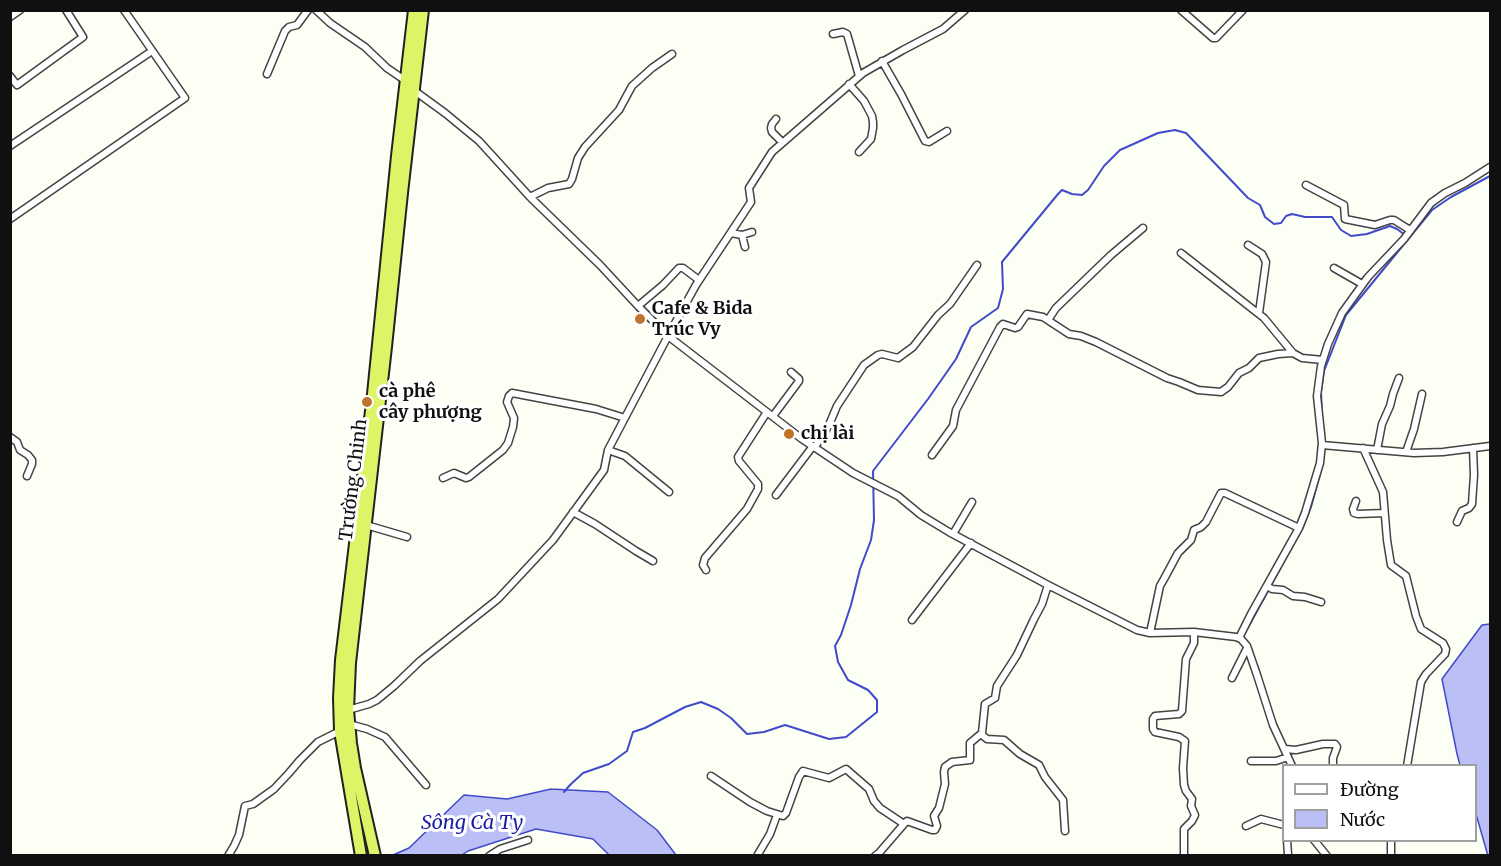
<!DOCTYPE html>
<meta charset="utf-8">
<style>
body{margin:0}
#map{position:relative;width:1501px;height:866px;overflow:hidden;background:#fbfff4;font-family:Merriweather,serif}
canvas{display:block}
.frame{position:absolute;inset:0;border:12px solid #101010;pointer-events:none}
.legend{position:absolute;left:1282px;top:764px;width:195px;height:78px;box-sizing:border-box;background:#fff;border:2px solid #9f9f9f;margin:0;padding:8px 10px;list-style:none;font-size:18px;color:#101010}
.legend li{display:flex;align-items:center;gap:12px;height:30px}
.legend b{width:30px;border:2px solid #9f9f9f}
</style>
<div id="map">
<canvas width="1501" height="866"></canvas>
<div class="frame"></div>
<ul class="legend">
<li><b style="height:8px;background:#fff"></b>Đường</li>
<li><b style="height:16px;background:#babff5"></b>Nước</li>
</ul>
</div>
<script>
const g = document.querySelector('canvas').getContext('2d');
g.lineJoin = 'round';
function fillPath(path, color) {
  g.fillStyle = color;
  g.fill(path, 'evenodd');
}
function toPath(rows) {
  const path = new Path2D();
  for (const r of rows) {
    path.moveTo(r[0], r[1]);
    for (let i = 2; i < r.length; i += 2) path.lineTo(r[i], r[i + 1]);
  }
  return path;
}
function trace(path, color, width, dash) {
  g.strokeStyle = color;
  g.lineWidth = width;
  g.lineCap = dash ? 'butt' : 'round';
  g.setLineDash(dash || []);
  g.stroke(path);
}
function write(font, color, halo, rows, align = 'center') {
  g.font = font + ' Merriweather,serif';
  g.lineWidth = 6;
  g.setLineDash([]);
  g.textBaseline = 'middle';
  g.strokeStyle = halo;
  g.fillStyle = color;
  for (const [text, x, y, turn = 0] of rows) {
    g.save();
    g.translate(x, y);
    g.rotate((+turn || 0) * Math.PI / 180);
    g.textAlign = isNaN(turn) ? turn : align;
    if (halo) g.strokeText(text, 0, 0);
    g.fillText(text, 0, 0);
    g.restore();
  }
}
const water = toPath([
 [1490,624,1490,855,1488,856,1476,814,1476,766,1460,765,1457,754,1442,679,1482,625,1490,624],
 [551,789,608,792,657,830,676,855,609,855,593,839,536,829,468,851,462,855,393,855,409,848,464,795,507,799,551,789]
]);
fillPath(water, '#babff5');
trace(water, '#424acb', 1.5);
trace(toPath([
 [1322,414,1321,392,1324,371,1346,315,1432,210,1451,197,1490,176],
 [1245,633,1303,527,1311,507,1322,467],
 [564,792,570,785,583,773,609,764,627,751,633,732,645,728,685,707,701,702,718,709,731,718,747,734,764,732,785,725,829,739,846,737,877,712,877,700,868,690,848,680,838,662,835,646,841,635,851,605,860,569,871,540,874,520,873,471,928,399,956,359,971,327,998,308,1003,289,1002,262,1058,194,1062,190,1072,194,1082,195,1088,190,1104,166,1120,150,1158,133,1175,130,1186,133,1248,198,1260,205,1265,217,1274,224,1281,223,1286,216,1292,214,1305,217,1332,217,1341,230,1351,236,1367,234,1390,226,1397,229,1409,238]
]), '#424acb', 2);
const minor = toPath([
 [316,10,330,23,365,47,387,68,406,81],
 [1181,10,1213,38,1216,38,1243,10],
 [10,17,20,10],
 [833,34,843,32,847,34,859,76],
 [882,61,901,94,925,141,929,142,947,131],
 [267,74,285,31,289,27,297,25,308,10],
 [10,76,17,85,83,37,66,10],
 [849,84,864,101,872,116,873,122,873,128,871,139,859,152],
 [412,89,445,113,479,141,530,197,600,265,638,306,668,336,802,439,853,473,898,496,921,515,949,532,1048,585,1137,630,1150,633,1194,632,1236,637,1241,639,1247,646,1257,675,1273,725,1292,766],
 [776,119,772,124,771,128,772,132,782,142],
 [10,146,152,51],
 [1306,185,1344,205,1345,219,1375,225,1390,220,1394,220,1410,230],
 [530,197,548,188,569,184,572,179,578,158,585,147,619,110,632,86,652,68,672,54],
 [10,219,185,98,124,10],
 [731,233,742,235,752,232],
 [742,235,745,247],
 [1248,245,1262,254,1266,262,1259,313],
 [1181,253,1264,318,1293,353,1302,358,1323,360],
 [1334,268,1362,284],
 [638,306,663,285,679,268,683,268,699,280],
 [1048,320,1056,308,1111,255,1143,228],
 [773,416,799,381,799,379,791,372],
 [10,437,17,442,20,450,28,455,32,460,32,464,27,476],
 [1322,445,1414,453,1443,452,1490,446],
 [815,447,829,425,837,406,864,365,878,355,882,354,898,358,913,347,938,315,950,304,977,265],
 [1363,448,1383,492,1387,540,1391,565,1406,576,1416,616,1421,629,1443,643,1446,649,1445,654,1426,674,1421,682,1407,766],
 [608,450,625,456,669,492],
 [1377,450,1382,424,1390,406,1393,394,1399,378],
 [1406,452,1414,429,1422,394],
 [932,455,953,426,956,410,1000,327,1003,324,1015,328,1018,327,1027,314,1043,317,1069,334,1081,336,1096,342,1167,378,1179,382,1198,390,1221,392,1228,387,1239,373,1249,368,1259,358,1278,354,1293,353],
 [443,478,454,473,466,478,469,477,503,450,508,443,513,427,514,418,507,402,509,396,512,393,596,409,625,418],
 [776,495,813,446],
 [1356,501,1353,509,1354,513,1358,514,1384,513],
 [573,512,595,524,636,551,653,561],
 [1457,522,1462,511,1469,508,1472,504,1474,475,1473,448],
 [366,525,407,537],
 [953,534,972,502],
 [706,570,703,565,705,558,747,509,758,489,758,484,739,461,738,457,767,412],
 [1267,586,1272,589,1283,590,1293,596,1305,597,1321,602],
 [912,620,971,543],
 [1150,633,1160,586,1164,579,1178,553,1191,540,1194,530,1201,527,1206,522,1221,493,1225,493,1299,528],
 [1239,638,1251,614,1299,528,1305,513,1320,463,1322,443,1317,396,1321,366,1328,344,1342,313,1368,277,1404,239,1431,203,1445,193,1465,183,1490,167],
 [1232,678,1247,648],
 [348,710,369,704,377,700,394,686,420,661,498,599,553,540,604,470,608,450,668,336,696,285,751,202,749,188,772,152,863,73,903,50,943,29,965,10],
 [349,724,367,729,385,737,426,785],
 [981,734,987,739,1004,740,1020,754,1039,765,1045,777,1063,800,1065,831],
 [1285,749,1296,750,1323,744,1335,744,1337,747,1333,758,1333,766],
 [1251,761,1276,761,1288,757],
 [711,776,750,802,767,811,783,816,786,813,799,777,803,771,829,778,846,769,869,789,874,801,880,808,904,824,907,821,932,830,935,830,937,826,934,816,939,808,945,784,944,772,945,767,952,762,970,760,970,743,982,733,985,704,995,698,997,686,1017,655,1034,619,1042,604,1048,585],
 [1246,826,1261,819,1284,825],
 [1287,840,1288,855],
 [1314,840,1327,856],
 [228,856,234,846,239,835,245,806,253,804,274,789,289,773,300,760,318,742,340,731],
 [489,856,500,849,528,840],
 [757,856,770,834,777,815],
 [875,856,879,853,904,824],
 [1184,856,1184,829,1192,821,1195,815,1191,806,1192,799,1186,791,1184,785,1183,768,1185,741,1179,737,1155,732,1153,729,1153,719,1155,716,1179,714,1182,711,1186,659,1194,643,1194,632],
 [1391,856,1391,840]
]);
const trunk = toPath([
 [361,856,340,731,339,698,341,660,373,394,397,156,414,10],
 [375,856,355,768,351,743,348,710,350,663,386,347,402,193,423,10]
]);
trace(minor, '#434343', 9);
trace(trunk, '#212121', 14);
trace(minor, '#fff', 6);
trace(trunk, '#dff367', 10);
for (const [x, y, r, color] of [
 [640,319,6,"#bf742a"],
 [367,402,6,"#bf742a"],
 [789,434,6,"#bf742a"]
]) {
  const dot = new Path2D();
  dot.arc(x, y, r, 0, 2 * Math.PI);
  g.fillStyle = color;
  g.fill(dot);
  trace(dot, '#fff', 2);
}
write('bold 18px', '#101010', '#fff', [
 ["Cafe & Bida",652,309],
 ["Trúc Vy",652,330],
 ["cà phê",379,392],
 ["cây phượng",379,413],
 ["chị lài",801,434]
], 'left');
write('18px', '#101010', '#fff', [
 ["Trường Chinh",354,480,-83]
]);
write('italic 20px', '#1b1ea1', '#fff', [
 ["Sông Cà Ty",472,823]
]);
</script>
